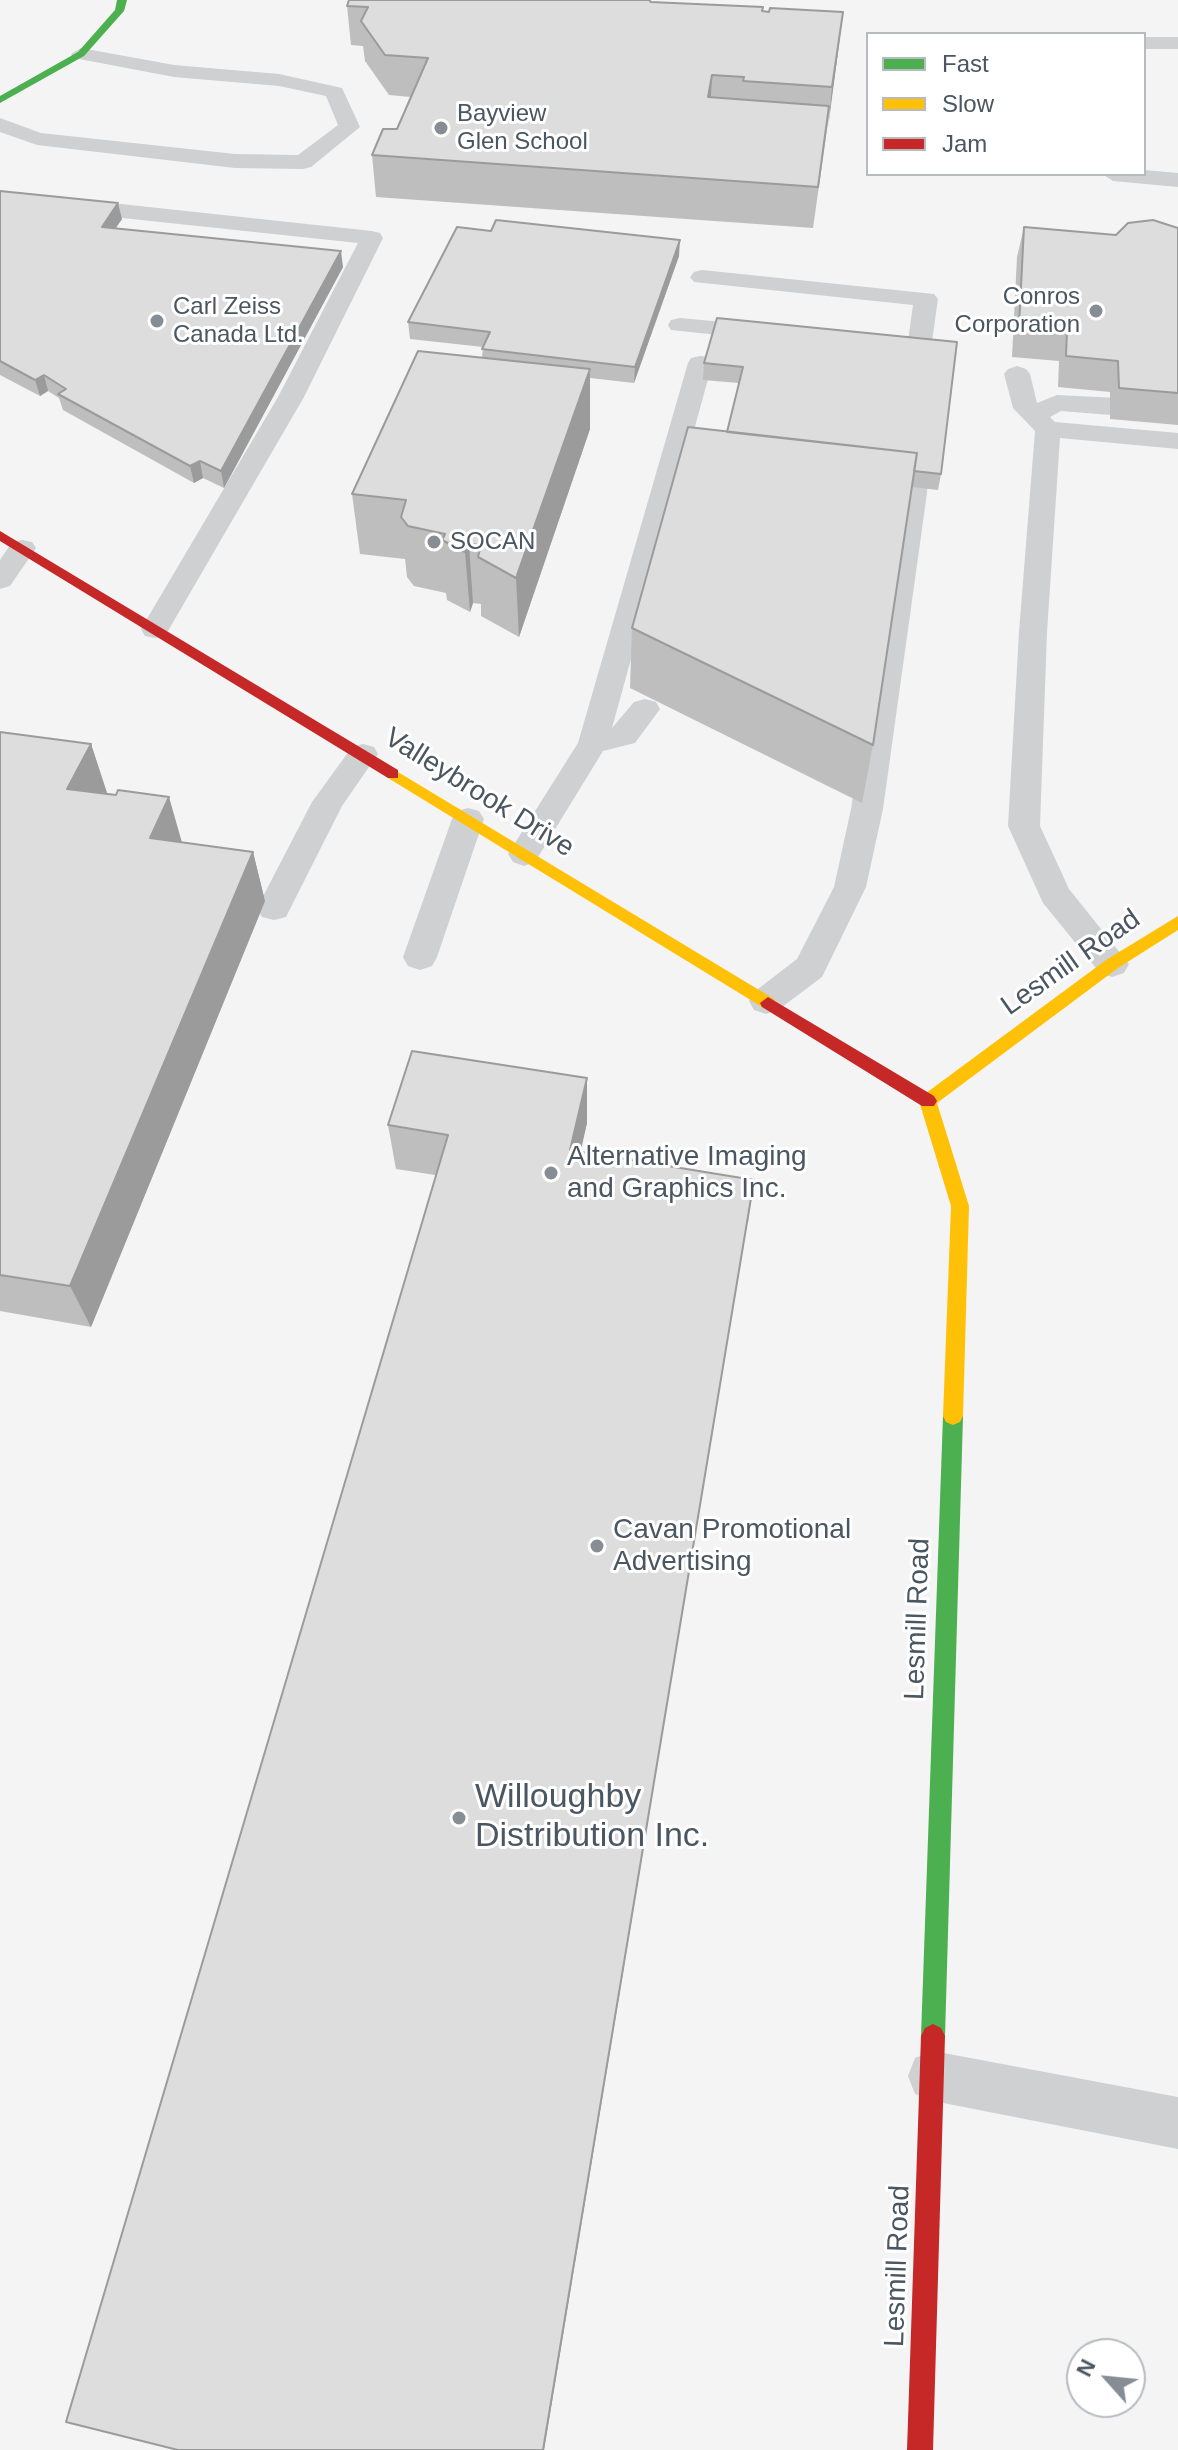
<!DOCTYPE html>
<style>
body{margin:0}
#map{position:relative;width:1178px;height:2450px;overflow:hidden;background:#f4f4f4;font-family:Helvetica,sans-serif}
canvas{display:block}
.legend{position:absolute;left:866px;top:32px;width:280px;height:144px;box-sizing:border-box;background:#fff;border:2px solid #b7bbc0;margin:0;padding:10px 14px;list-style:none;font-size:24px;color:#4a5661}
.legend li{display:flex;align-items:center;gap:16px;height:40px}
.legend b{width:40px;border:2px solid #b7bbc0}
.north{position:absolute;left:1066px;top:2338px;width:80px;height:80px;box-sizing:border-box;background:#fff;border:2px solid #b7bbc0;border-radius:50%;rotate:297deg;font-size:22px;font-weight:700;line-height:32px;text-align:center;color:#4a5661}
.north::after{content:'';display:block;margin:auto;width:28px;height:36px;background:#868d94;clip-path:polygon(50% 0,100% 100%,50% 72%,0 100%)}
</style>
<div id="map">
<canvas width="1178" height="2450"></canvas>
<ul class="legend">
<li><b style="height:10px;background:#4caf50"></b>Fast</li>
<li><b style="height:10px;background:#ffc107"></b>Slow</li>
<li><b style="height:10px;background:#c62828"></b>Jam</li>
</ul>
<div class="north">N</div>
</div>
<script>
const g = document.querySelector('canvas').getContext('2d');
g.lineJoin = 'round';
function toPath(rows) {
  const path = new Path2D();
  for (const r of rows) {
    path.moveTo(r[0], r[1]);
    for (let i = 2; i < r.length; i += 2) path.lineTo(r[i], r[i + 1]);
  }
  return path;
}
function fillPath(path, color) {
  g.fillStyle = color;
  g.fill(path, 'evenodd');
}
function trace(path, color, width, dash) {
  g.strokeStyle = color;
  g.lineWidth = width;
  g.lineCap = dash ? 'butt' : 'round';
  g.setLineDash(dash || []);
  g.stroke(path);
}
function write(font, color, halo, rows, align = 'center') {
  g.font = font + ' Helvetica,sans-serif';
  g.lineWidth = 6;
  g.setLineDash([]);
  g.textBaseline = 'middle';
  g.strokeStyle = halo;
  g.fillStyle = color;
  for (const [text, x, y, turn = 0] of rows) {
    g.save();
    g.translate(x, y);
    g.rotate((+turn || 0) * Math.PI / 180);
    g.textAlign = isNaN(turn) ? turn : align;
    if (halo) g.strokeText(text, 0, 0);
    g.fillText(text, 0, 0);
    g.restore();
  }
}
fillPath(toPath([
 [1144,37,1178,37,1178,49,1144,49,1144,37],
 [81,48,174,65,279,74,342,88,360,127,311,167,303,169,235,168,37,145,0,132,0,118,41,133,235,154,298,155,338,125,326,96,279,86,174,77,74,58,71,54,81,48],
 [1144,170,1178,173,1178,187,1113,181,1102,174,1144,174,1144,170],
 [0,191,372,231,380,233,383,238,304,397,165,636,155,638,145,636,141,629,278,397,358,243,0,205,0,191],
 [702,270,934,294,938,299,931,348,928,353,919,355,910,353,907,348,913,305,694,282,690,277,694,272,702,270],
 [680,318,766,326,775,328,778,333,775,338,766,340,671,330,668,325,671,320,680,318],
 [700,356,756,362,765,364,768,369,765,374,756,376,710,372,612,728,634,702,645,699,656,702,660,709,635,743,603,751,535,862,524,866,513,862,508,854,578,743,688,363,691,358,700,356],
 [1017,366,1026,369,1030,374,1037,403,1057,395,1139,399,1169,406,1173,411,1169,416,1160,419,1061,411,1050,417,1055,422,1178,433,1178,449,1060,438,1047,632,1040,826,1069,889,1129,964,1124,973,1112,977,1100,973,1043,903,1008,826,1019,632,1035,431,1013,408,1004,374,1008,369,1017,366],
 [916,428,925,430,929,436,927,493,883,809,866,887,822,977,778,1010,766,1014,754,1010,749,1001,754,992,797,959,834,887,851,809,901,493,903,436,907,430,916,428],
 [22,540,32,542,36,548,10,586,0,589,0,560,12,542,22,540],
 [363,744,374,747,378,754,342,806,286,917,274,920,262,917,257,908,312,802,352,747,363,744],
 [468,808,479,811,484,819,437,957,432,966,420,970,408,966,403,957,452,819,457,811,468,808],
 [933,2051,1178,2097,1178,2149,933,2101,915,2094,908,2076,915,2058,933,2051]
]), '#ced0d2');
fillPath(toPath([
 [117,0,127,0,124,11,84,56,0,103,0,96,78,52,115,10,117,0],
 [953,1407,960,1410,963,1416,945,2036,941,2044,933,2048,925,2044,921,2036,943,1416,946,1410,953,1407]
]), '#4caf50');
fillPath(toPath([
 [393,769,774,999,776,1003,774,1007,762,1007,388,778,388,770,393,769],
 [1178,916,1178,930,1118,968,937,1103,969,1206,963,1416,960,1422,953,1425,946,1422,943,1416,951,1206,919,1101,922,1096,1106,960,1178,916]
]), '#ffc107');
fillPath(toPath([
 [0,531,398,770,398,778,388,778,0,541,0,531],
 [768,997,934,1096,937,1101,934,1106,922,1106,762,1007,760,1003,768,997],
 [933,2024,941,2028,945,2036,933,2450,907,2450,921,2036,925,2028,933,2024]
]), '#c62828');
fillPath(toPath([
 [651,2,762,11,838,52,813,228,376,197,372,155,397,129,411,97,389,95,365,61,363,46,351,45,347,6],
 [0,191,122,219,116,228,343,267,224,488,203,478,194,483,63,410,59,398,48,391,40,396,0,375],
 [1024,227,1116,235,1178,228,1178,425,1110,419,1110,392,1058,387,1059,361,1012,357,1017,257],
 [679,256,634,383,590,378,590,429,519,637,481,616,481,604,473,603,470,612,447,600,446,593,414,586,407,577,405,559,360,554,352,494,482,358,483,347,410,339,408,322],
 [717,318,941,474,938,490,912,487,873,745,862,803,630,688,632,628,727,432,739,383,703,380,704,363],
 [0,732,91,744,107,793,182,842,253,852,265,901,91,1327,0,1311],
 [587,1123,580,1152,754,1180,748,1223,396,1169,388,1125]
]), '#bebebf');
fillPath(toPath([
 [843,12,838,52,828,128,832,87],
 [712,75,710,115,708,97],
 [118,203,122,219,105,243,102,227],
 [680,240,679,256,634,383,635,367],
 [341,251,343,267,224,488,221,471],
 [590,369,590,429,519,637,516,578],
 [44,375,48,391,40,396,35,380],
 [200,461,203,478,194,483,190,466],
 [469,544,473,603,470,612,465,552],
 [91,744,107,793,67,789],
 [169,797,183,846,150,838],
 [253,852,265,901,91,1327,70,1286],
 [587,1078,587,1123,571,1194,570,1150],
 [754,1180,544,2450,543,2450]
]), '#9b9b9b');
const building = toPath([
 [349,0,649,0,651,2,763,7,762,11,769,12,770,8,843,12,832,87,743,81,744,77,712,75,708,97,829,106,818,187,372,155,383,129,397,129,428,58,385,55,361,21,368,7,347,6,349,0],
 [0,191,118,203,102,227,341,251,221,471,200,461,190,466,58,394,66,389,44,375,35,380,0,361,0,191],
 [496,220,680,240,635,367,482,349,490,332,408,322,457,227,491,231,496,220],
 [1153,220,1178,228,1178,393,1119,388,1118,361,1066,356,1067,330,1019,326,1024,227,1116,235,1128,223,1153,220],
 [717,318,957,342,941,474,914,471,917,453,727,432,743,367,704,363,717,318],
 [418,351,590,369,516,578,478,557,481,545,469,544,465,552,442,540,445,534,408,526,401,517,406,500,352,494,418,351],
 [688,427,917,453,873,745,632,628,688,427],
 [0,732,91,744,67,789,116,795,118,790,169,797,150,838,253,852,70,1286,0,1275,0,732],
 [412,1051,587,1078,570,1150,754,1180,543,2450,178,2450,66,2422,448,1135,388,1125,412,1051]
]);
fillPath(building, '#ddddde');
trace(building, '#9b9b9b', 2);
for (const [x, y, r, color] of [
 [441,128,8,"#868d94"],
 [1096,311,8,"#868d94"],
 [157,321,8,"#868d94"],
 [434,542,8,"#868d94"],
 [551,1173,8,"#868d94"],
 [597,1546,8,"#868d94"],
 [459,1818,8,"#868d94"]
]) {
  const dot = new Path2D();
  dot.arc(x, y, r, 0, 2 * Math.PI);
  g.fillStyle = color;
  g.fill(dot);
  trace(dot, '#fff', 3);
}
write('24px', '#4a5661', '#fff', [
 ["Bayview",457,114],
 ["Glen School",457,142],
 ["Conros",1080,297,"right"],
 ["Corporation",1080,325,"right"],
 ["Carl Zeiss",173,307],
 ["Canada Ltd.",173,335],
 ["SOCAN",450,542]
], 'left');
write('28px', '#4a5661', '#fff', [
 ["Valleybrook Drive",479,793,32],
 ["Lesmill Road",1071,963,-35],
 ["Lesmill Road",918,1619,-88],
 ["Lesmill Road",898,2266,-88]
]);
write('28px', '#4a5661', '#fff', [
 ["Alternative Imaging",567,1157],
 ["and Graphics Inc.",567,1189],
 ["Cavan Promotional",613,1530],
 ["Advertising",613,1562]
], 'left');
write('34px', '#4a5661', '#fff', [
 ["Willoughby",475,1798],
 ["Distribution Inc.",475,1837]
], 'left');
</script>
